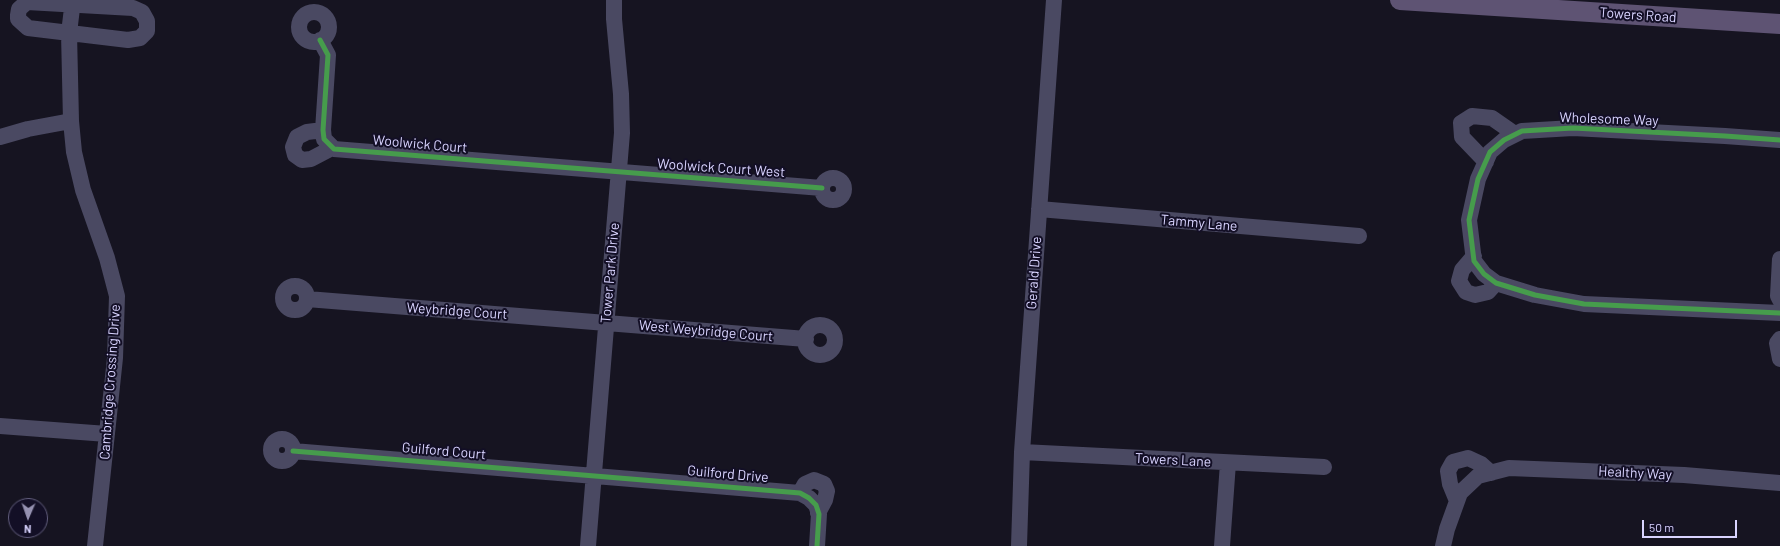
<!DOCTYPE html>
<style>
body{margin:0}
#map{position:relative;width:1780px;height:546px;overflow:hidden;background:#161421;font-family:Barlow,sans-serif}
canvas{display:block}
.north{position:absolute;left:8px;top:498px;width:40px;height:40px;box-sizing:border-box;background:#130f26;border:1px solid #625e7d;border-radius:50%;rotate:182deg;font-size:11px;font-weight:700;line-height:16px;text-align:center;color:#d9d4ff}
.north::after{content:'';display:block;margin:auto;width:14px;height:18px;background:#9591b1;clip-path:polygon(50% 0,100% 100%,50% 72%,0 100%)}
.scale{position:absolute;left:1642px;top:520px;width:95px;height:18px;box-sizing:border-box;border:2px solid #d9d4ff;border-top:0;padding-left:5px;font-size:12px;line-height:14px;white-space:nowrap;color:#d9d4ff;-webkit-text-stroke:3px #130f26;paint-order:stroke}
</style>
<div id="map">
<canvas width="1780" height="546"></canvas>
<div class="north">N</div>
<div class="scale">50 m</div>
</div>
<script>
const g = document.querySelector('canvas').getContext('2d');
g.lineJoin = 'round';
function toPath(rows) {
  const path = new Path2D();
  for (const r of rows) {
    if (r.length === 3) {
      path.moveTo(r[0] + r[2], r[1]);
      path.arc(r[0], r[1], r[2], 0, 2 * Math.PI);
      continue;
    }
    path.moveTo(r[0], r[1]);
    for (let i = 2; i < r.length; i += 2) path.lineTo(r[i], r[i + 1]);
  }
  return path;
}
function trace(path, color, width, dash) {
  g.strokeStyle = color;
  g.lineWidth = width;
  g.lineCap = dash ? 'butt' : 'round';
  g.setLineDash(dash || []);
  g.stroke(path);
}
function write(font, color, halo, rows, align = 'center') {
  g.font = font + ' Barlow,sans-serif';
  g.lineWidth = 4;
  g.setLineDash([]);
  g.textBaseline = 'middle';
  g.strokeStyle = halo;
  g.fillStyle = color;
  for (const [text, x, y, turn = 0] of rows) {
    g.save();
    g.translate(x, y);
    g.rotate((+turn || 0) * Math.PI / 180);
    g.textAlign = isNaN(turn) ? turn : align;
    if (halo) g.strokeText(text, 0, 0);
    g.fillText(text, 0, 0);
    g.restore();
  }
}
trace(toPath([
 [73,0,69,33,71,121,74,152,83,190,107,258,117,296,115,358,95,546],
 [27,2,133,8,142,12,147,21,147,31,140,38,128,40,28,28,18,19,18,15,19,9,27,2],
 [314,27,15],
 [320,40,328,55,323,130,324,139,334,149,822,188],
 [323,130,307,132,297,137,293,147,295,155,302,160,311,159,332,148],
 [0,137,28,129,71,121],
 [1780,140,1725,136,1573,128,1522,131,1504,140,1490,152,1478,179,1469,220,1474,261,1484,274,1496,283,1535,295,1584,304,1780,313],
 [1486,162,1462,137,1461,123,1472,116,1492,118,1515,134],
 [833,189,11],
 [1039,209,1359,236],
 [1474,256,1462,270,1459,281,1466,292,1475,295,1488,292,1496,283],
 [1780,259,1778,296,1780,300],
 [295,298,12],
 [307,299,806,339],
 [820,340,15],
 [1780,339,1777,343,1780,359],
 [0,426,107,434],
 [282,450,11],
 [293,451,800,493,809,498,816,505,819,514,817,546],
 [1022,452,1324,467],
 [800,493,805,484,814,480,824,484,827,491,825,500,818,513],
 [1457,501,1450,484,1448,471,1453,462,1468,458,1481,464,1491,473],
 [588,546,622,133,621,94,614,19,614,0],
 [1019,546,1022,452,1054,0],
 [1222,546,1228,463],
 [1443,546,1447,529,1460,493,1478,476,1509,468,1684,475,1780,483]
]), '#4a4962', 16);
trace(toPath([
 [1400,0,1780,24]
]), '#5e5373', 20);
trace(toPath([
 [320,40,328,55,323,130,324,139,334,149,822,188],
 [1780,140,1725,136,1573,128,1522,131,1504,140,1490,152,1478,179,1469,220,1474,261,1484,274,1496,283,1535,295,1584,304,1780,313],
 [293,451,800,493,809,498,816,505,819,514,817,546]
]), '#469c4c', 5);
write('14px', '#d9d4ff', '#130f26', [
 ["Towers Road",1638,15,4],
 ["Wholesome Way",1609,119,2],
 ["Woolwick Court",420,144,5],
 ["Woolwick Court West",721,168,4],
 ["Tammy Lane",1199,223,5],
 ["Tower Park Drive",610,273,-85],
 ["Gerald Drive",1034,273,-86],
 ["Weybridge Court",457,311,4],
 ["West Weybridge Court",706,331,5],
 ["Cambridge Crossing Drive",110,382,-86],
 ["Guilford Court",444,451,5],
 ["Towers Lane",1173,460,3],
 ["Healthy Way",1635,473,3],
 ["Guilford Drive",728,474,5]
]);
</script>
